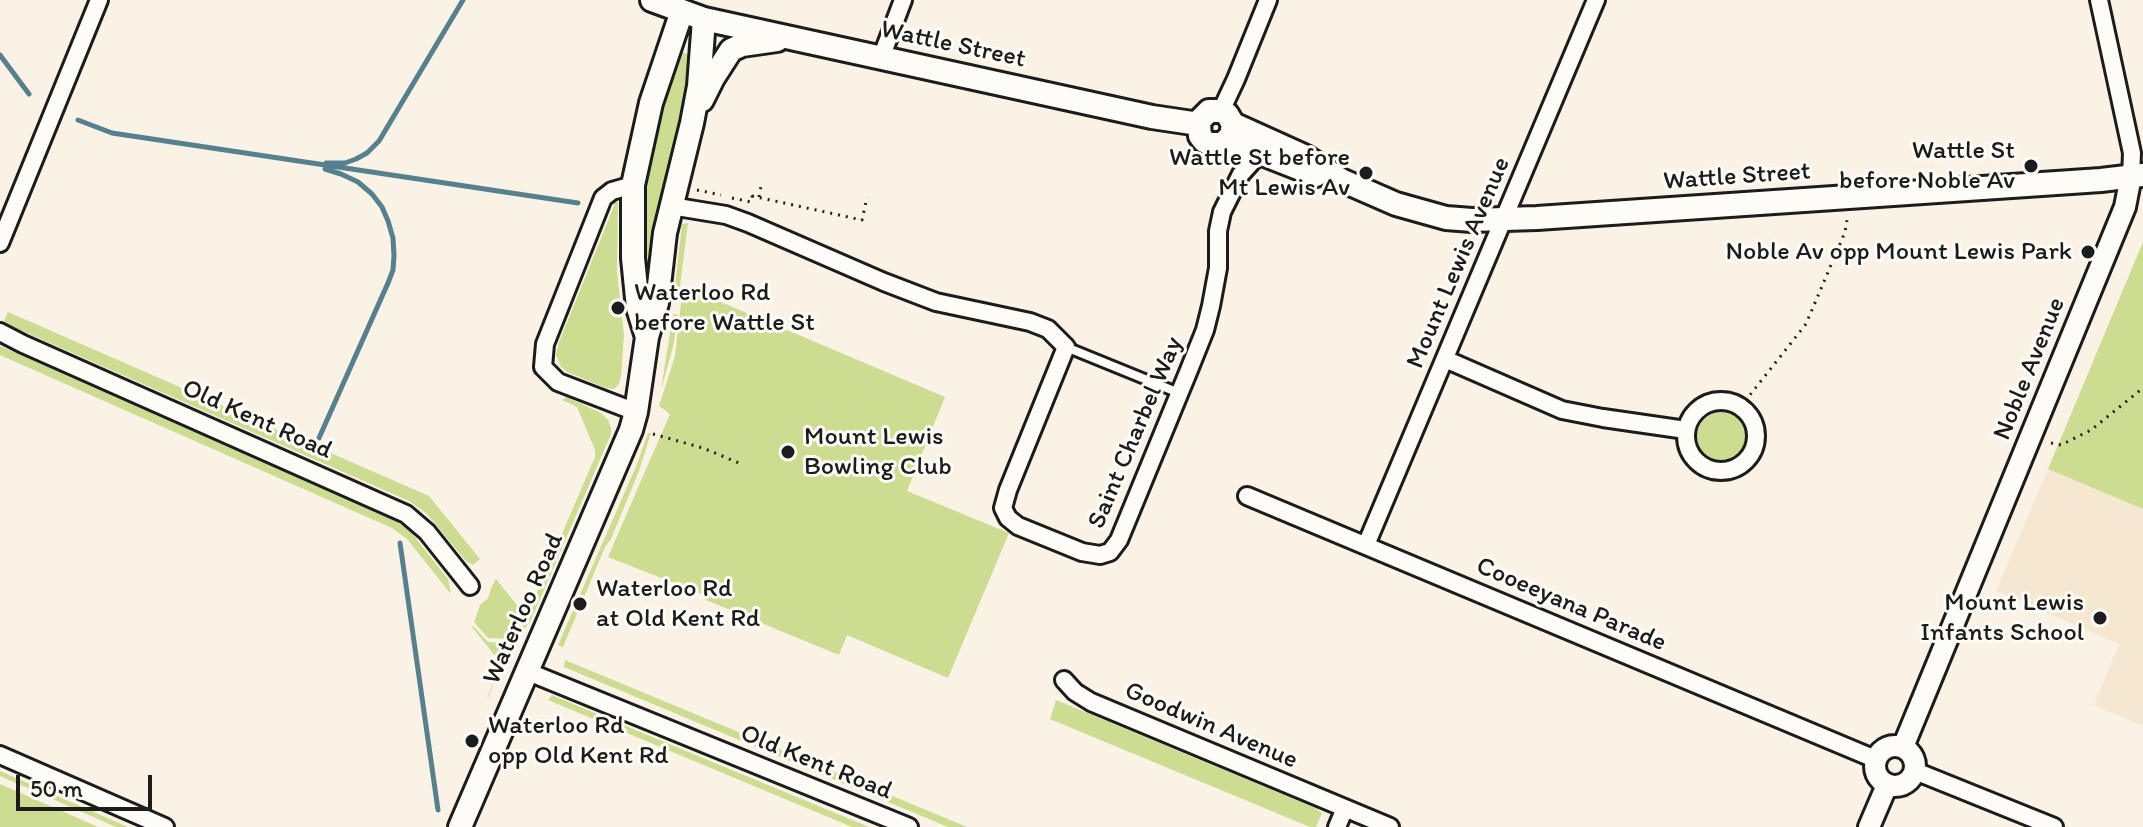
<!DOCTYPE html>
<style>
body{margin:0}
#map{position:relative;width:2143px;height:827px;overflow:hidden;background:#faf2e5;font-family:Itim,sans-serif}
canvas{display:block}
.scale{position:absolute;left:16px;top:775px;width:136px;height:36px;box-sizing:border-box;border:4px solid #1c1c1c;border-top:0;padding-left:10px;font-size:24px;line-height:28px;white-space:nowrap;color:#1c1c1c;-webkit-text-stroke:6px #fdfcf7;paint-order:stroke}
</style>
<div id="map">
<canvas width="2143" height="827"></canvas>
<div class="scale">50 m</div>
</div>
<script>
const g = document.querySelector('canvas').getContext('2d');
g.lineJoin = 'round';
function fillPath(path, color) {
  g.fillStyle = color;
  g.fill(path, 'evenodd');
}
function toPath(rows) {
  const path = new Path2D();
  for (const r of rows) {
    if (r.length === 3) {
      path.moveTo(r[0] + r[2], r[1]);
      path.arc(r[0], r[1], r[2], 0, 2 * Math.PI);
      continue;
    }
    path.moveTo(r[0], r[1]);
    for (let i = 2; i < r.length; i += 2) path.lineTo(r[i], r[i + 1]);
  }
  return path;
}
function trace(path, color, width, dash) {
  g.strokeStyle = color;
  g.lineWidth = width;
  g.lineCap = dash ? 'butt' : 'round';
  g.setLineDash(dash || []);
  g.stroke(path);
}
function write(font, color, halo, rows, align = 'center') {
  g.font = font + ' Itim,sans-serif';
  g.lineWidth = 6;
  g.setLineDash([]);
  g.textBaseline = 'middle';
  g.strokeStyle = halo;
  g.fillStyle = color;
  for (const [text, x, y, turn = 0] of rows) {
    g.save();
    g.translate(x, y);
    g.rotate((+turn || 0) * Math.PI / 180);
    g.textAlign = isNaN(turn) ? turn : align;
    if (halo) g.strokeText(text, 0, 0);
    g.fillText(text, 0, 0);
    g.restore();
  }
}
fillPath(toPath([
 [2048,469,2143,509,2143,726,2094,705,2119,644,1996,591]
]), '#f6e7d0');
fillPath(toPath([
 [678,51,692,55,690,102,663,191,654,240,650,280,645,280,642,250,644,195,647,166,658,114],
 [616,201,618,203,617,272,624,335,621,376,619,384,614,389,606,388,567,372,561,367,556,355,559,342],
 [688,223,679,294,674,295,682,224],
 [2143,242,2143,509,2048,469],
 [683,286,945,397,907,491,1009,533,948,678,847,635,839,655,706,600,707,596,608,557,670,414,659,406,675,356],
 [8,312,429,496,480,559,473,565,466,561,426,513,409,501,18,329,4,321],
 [673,314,678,315,673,347,661,390],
 [0,346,397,522,410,531,448,579,451,594,407,539,392,528,0,355],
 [567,397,601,413,608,420,611,428,611,434,531,620,523,631,519,630,527,621,537,592,595,457,595,450,577,407,562,400],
 [1722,437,25],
 [648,433,651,433,639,471,611,539,605,547,563,647,558,645,637,464],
 [496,579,524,614,523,620,511,639,488,638,474,622,480,605,488,598,492,586],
 [473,626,488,642,510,643,488,698,487,698,500,667,500,662,472,627],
 [565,660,967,827,948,827,564,667],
 [552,695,561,699,869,827,852,827,548,700],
 [1056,700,1315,808,1322,813,1316,827,1310,827,1050,719],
 [0,771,128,827,116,827,0,776],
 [0,784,98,827,0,827]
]), '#ccdc90');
trace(toPath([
 [0,55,29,94],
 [78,120,112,133,578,203],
 [326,163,345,163,356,159,367,153,379,141,463,0],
 [319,438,388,283,393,270,394,256,393,238,388,221,382,207,372,194,358,182,341,174,325,169],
 [400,543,438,810]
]), '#55818f', 5);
const service = toPath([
 [1066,347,1179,393]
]);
const minor = toPath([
 [2099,0,2132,153,2131,176],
 [881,58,903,0],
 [1221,111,1236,79,1268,0],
 [633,185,612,191,603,198,545,344,543,367,558,382,636,412],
 [671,206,726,215,748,223,884,282,936,302,1030,322,1048,329,1066,347,1008,490,1003,508,1008,518,1018,526,1082,552,1100,555,1110,552,1119,540,1189,370,1205,330,1211,306,1218,268,1218,231,1222,212,1241,174,1260,153],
 [0,243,99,0],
 [0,332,23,344,406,514,427,532,470,586],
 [1445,359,1562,410,1603,418,1686,430],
 [1721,436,35],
 [1247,496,1875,759],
 [1366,545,1596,0],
 [526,671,909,827],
 [1064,680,1075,692,1091,702,1390,827],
 [0,755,165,827],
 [1915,771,2054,827],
 [1337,827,1345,808]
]);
const tertiary = toPath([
 [1895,766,20],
 [1903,747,2125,207,2131,176],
 [1869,827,1887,785]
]);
const secondary = toPath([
 [652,0,704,19,1152,117,1199,124],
 [702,100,713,78,731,50,742,45,777,40],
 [1233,124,1306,157,1341,180,1396,204,1446,218,1472,220,1537,218,2101,180,2143,175],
 [1222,144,1231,136,1233,124,1227,114,1221,111,1209,111,1201,119,1199,124,1200,136,1204,141,1210,144,1222,144,1260,153,1316,175],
 [647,337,638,308,633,258,633,185,651,103,682,11],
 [460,827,631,430,636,412,647,337,657,303,665,233,692,123,699,86,704,19]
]);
trace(service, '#1c1c1c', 14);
trace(minor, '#1c1c1c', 22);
trace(tertiary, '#1c1c1c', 26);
trace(secondary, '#1c1c1c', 28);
trace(toPath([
 [697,190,721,195],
 [752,196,862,220,867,197],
 [759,197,761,186],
 [732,198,751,202,753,192],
 [1744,409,1746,400,1806,324,1845,232,1847,220],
 [653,434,703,448,739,463],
 [2051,443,2061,445,2091,430,2143,388]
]), '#1c1c1c', 3, [2, 6]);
trace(service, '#fdfcf7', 8);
trace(minor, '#fdfcf7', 16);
trace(tertiary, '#fdfcf7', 20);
trace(secondary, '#fdfcf7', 22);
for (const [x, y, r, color] of [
 [2031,166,8,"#1c1c1c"],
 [1366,173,8,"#1c1c1c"],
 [2088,252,8,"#1c1c1c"],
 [618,308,8,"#1c1c1c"],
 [788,452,8,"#1c1c1c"],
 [580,604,8,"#1c1c1c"],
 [2100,618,8,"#1c1c1c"],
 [472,741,8,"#1c1c1c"]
]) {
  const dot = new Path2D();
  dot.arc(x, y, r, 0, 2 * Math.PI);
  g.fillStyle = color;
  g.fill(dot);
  trace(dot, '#fdfcf7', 3);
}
write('26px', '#1c1c1c', '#fdfcf7', [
 ["Wattle Street",953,45,12],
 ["Wattle Street",1737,177,-4],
 ["Mount Lewis Avenue",1459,263,-67],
 ["Noble Avenue",2030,369,-68],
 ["Old Kent Road",257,420,24],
 ["Saint Charbel Way",1136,433,-67],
 ["Cooeeyana Parade",1571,605,23],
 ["Waterloo Road",524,609,-66],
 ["Goodwin Avenue",1211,726,23],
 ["Old Kent Road",816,763,22]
]);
write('26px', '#1c1c1c', '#fdfcf7', [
 ["Wattle St",2015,151],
 ["before Noble Av",2015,181],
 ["Wattle St before",1350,158],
 ["Mt Lewis Av",1350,188],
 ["Noble Av opp Mount Lewis Park",2072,252],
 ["Waterloo Rd",634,293,"left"],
 ["before Wattle St",634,323,"left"],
 ["Mount Lewis",804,437,"left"],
 ["Bowling Club",804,467,"left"],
 ["Waterloo Rd",596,589,"left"],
 ["at Old Kent Rd",596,619,"left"],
 ["Mount Lewis",2084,603],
 ["Infants School",2084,633],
 ["Waterloo Rd",488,726,"left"],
 ["opp Old Kent Rd",488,756,"left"]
], 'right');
</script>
